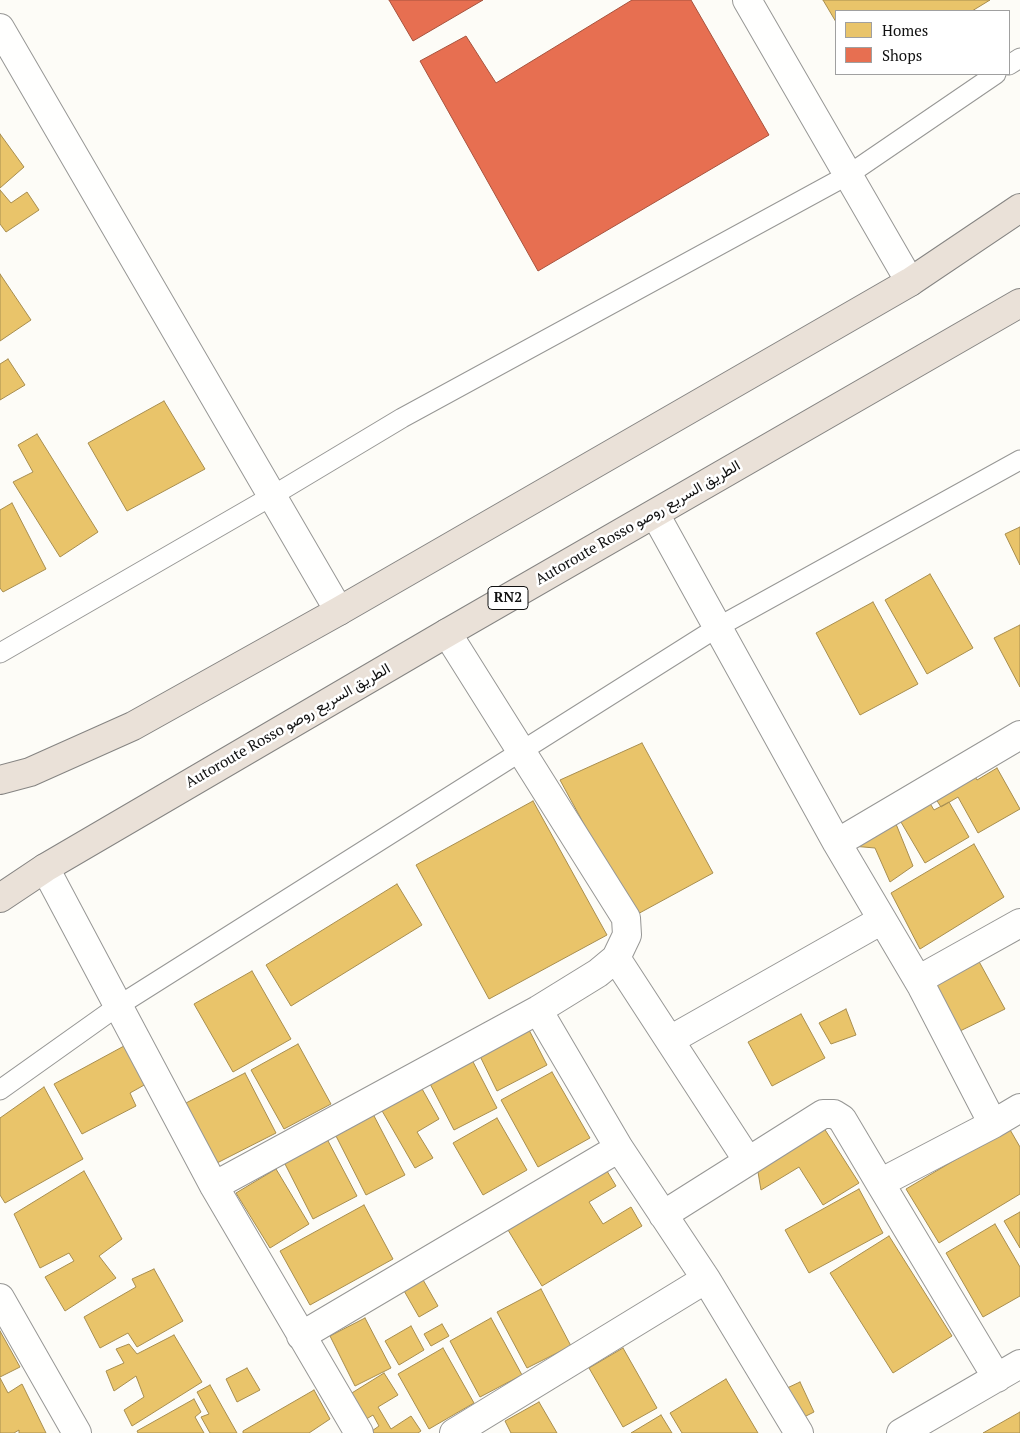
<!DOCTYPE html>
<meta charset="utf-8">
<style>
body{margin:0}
#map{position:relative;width:1020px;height:1433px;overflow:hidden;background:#fdfcf7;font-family:"PT Serif",serif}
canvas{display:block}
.legend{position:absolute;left:835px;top:10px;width:175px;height:65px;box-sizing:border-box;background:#fff;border:1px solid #a0a0a0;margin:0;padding:6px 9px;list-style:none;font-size:15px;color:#111}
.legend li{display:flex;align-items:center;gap:10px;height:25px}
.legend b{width:25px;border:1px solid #a0a0a0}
</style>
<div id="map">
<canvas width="1020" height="1433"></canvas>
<ul class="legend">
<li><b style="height:14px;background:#e9c46a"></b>Homes</li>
<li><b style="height:14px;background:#e76f51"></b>Shops</li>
</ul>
</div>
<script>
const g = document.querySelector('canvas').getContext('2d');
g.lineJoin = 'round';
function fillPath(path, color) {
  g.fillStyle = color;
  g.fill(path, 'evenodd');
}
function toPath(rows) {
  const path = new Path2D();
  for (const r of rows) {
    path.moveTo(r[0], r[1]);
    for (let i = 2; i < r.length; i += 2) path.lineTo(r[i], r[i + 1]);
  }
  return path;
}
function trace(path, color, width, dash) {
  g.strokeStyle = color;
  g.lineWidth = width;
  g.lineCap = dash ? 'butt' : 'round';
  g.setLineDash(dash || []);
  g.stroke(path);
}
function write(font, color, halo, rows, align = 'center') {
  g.font = font + ' "PT Serif",Vazirmatn,serif';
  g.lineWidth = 5;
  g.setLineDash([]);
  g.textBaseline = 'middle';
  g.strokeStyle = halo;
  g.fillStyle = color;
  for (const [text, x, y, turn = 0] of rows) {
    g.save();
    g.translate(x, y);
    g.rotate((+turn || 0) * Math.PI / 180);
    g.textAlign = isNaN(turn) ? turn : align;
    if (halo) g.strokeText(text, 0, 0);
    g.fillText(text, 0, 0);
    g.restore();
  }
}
const homes = toPath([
 [823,0,990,0,972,11,836,11,836,22,823,0],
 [0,134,24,167,0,188,0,134],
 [0,190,11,203,27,192,39,210,6,232,0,224,0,190],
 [0,274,31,320,0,341,0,274],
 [8,359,25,385,0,400,0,364,8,359],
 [164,401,205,469,127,511,88,443,164,401],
 [37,434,98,532,60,557,13,482,33,472,18,445,37,434],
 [12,503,46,569,3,592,0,588,0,510,12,503],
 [1020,527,1020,565,1005,534,1020,527],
 [930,574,973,648,927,674,885,600,930,574],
 [873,602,918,684,860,715,816,633,873,602],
 [1020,625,1020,687,994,638,1020,625],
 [642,743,713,873,634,916,560,780,642,743],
 [997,768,1020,809,978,833,958,797,941,807,932,793,972,771,977,780,997,768],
 [928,800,934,810,949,802,969,837,925,863,898,817,928,800],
 [533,801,607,935,489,999,416,865,533,801],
 [896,824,913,866,890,882,875,848,852,846,896,824],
 [974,844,1004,897,920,949,891,893,974,844],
 [397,884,422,925,291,1006,266,965,397,884],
 [976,956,1005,1009,956,1033,932,982,976,956],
 [252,971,291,1039,233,1072,194,1004,252,971],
 [846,1009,856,1035,831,1044,819,1023,846,1009],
 [801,1014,825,1058,772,1086,748,1042,801,1014],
 [527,1026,547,1065,497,1091,478,1052,527,1026],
 [298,1044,331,1104,284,1129,251,1070,298,1044],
 [124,1046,146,1084,130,1093,136,1106,82,1134,54,1084,124,1046],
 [470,1056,497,1108,454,1130,427,1078,470,1056],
 [552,1072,590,1138,538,1167,501,1100,552,1072],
 [245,1073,276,1133,215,1164,184,1104,245,1073],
 [44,1087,83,1159,5,1203,0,1195,0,1118,44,1087],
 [421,1087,439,1119,417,1132,433,1158,415,1168,381,1109,421,1087],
 [373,1114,405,1175,366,1195,335,1134,373,1114],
 [497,1118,527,1170,483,1195,453,1143,497,1118],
 [822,1125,859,1183,823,1205,799,1167,761,1190,757,1166,822,1125],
 [1009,1128,1020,1147,1020,1194,939,1243,906,1189,1009,1128],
 [327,1139,357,1196,313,1219,284,1162,327,1139],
 [276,1169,309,1224,270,1248,236,1193,276,1169],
 [84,1171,122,1239,99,1256,116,1278,65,1311,45,1277,74,1261,69,1253,40,1268,14,1214,84,1171],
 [607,1171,616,1186,589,1202,603,1224,631,1207,642,1226,542,1286,508,1230,607,1171],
 [859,1189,883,1233,809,1273,785,1230,859,1189],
 [364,1205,393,1259,310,1305,280,1251,364,1205],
 [1020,1212,1020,1248,1004,1221,1020,1212],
 [995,1224,1020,1267,1020,1296,983,1317,946,1253,995,1224],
 [889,1236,952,1336,893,1373,830,1273,889,1236],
 [154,1269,183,1321,137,1347,128,1333,100,1348,84,1317,136,1287,132,1279,154,1269],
 [422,1278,438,1306,419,1317,403,1289,422,1278],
 [541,1289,571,1346,527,1368,497,1312,541,1289],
 [365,1318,391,1368,355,1386,330,1336,365,1318],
 [491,1318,522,1375,480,1397,450,1341,491,1318],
 [442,1324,449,1336,431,1346,424,1334,442,1324],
 [411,1326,424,1350,399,1365,385,1341,411,1326],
 [0,1331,20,1367,0,1377,0,1331],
 [174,1335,202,1382,132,1426,124,1410,144,1397,136,1376,114,1391,106,1371,124,1363,116,1349,129,1344,137,1354,174,1335],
 [443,1348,474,1403,429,1429,398,1374,443,1348],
 [623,1348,657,1408,623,1427,589,1368,623,1348],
 [247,1368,260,1390,237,1402,226,1379,247,1368],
 [384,1373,398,1395,378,1407,391,1429,411,1416,421,1431,418,1433,369,1433,379,1426,373,1415,363,1421,347,1396,384,1373],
 [0,1378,8,1393,22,1384,46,1433,19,1433,19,1430,14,1433,0,1433,0,1378],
 [726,1379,758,1433,682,1433,670,1413,726,1379],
 [800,1382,814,1412,800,1419,785,1389,800,1382],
 [210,1385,237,1433,210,1433,201,1417,209,1414,197,1392,210,1385],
 [314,1390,330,1419,309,1433,243,1433,243,1431,314,1390],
 [194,1399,201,1412,195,1417,204,1433,138,1433,137,1431,194,1399],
 [539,1402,557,1433,511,1433,505,1421,539,1402],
 [1020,1412,1020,1433,983,1433,1020,1412],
 [661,1415,672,1433,631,1433,661,1415]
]);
fillPath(homes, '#e9c46a');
trace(homes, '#a88e4f', 1);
const shops = toPath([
 [389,0,483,0,413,41,389,0],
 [632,0,691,0,769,135,538,271,420,61,466,36,496,83,632,0]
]);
fillPath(shops, '#e76f51');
trace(shops, '#a7533e', 1);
const lane = toPath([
 [1009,65,1020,58],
 [0,653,272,496,402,418,848,175,996,74],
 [0,1090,118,1006,718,627,1020,460]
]);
const street = toPath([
 [747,0,910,282],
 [0,28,339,611],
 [655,514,837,843,922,987,993,1124,1020,1108],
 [837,843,1020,735],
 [45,868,214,1186,359,1433],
 [616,958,748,1161],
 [918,980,1020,923],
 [538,1010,619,1148,706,1279,799,1433],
 [670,1040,882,920],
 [993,1124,880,1183,997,1378],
 [214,1186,538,1010,598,973,616,958,627,935,626,918,447,633],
 [663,1215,823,1114,834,1114,842,1119,880,1183],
 [0,1298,77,1433],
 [301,1336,619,1148],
 [454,1433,706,1279],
 [901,1433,1020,1364]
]);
const highway = toPath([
 [0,780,30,772,133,726,339,611,910,282,1020,208],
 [0,898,45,868,447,633,1020,303]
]);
trace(lane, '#979795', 21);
trace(street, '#979795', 30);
trace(highway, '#858482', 30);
trace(lane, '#fffffe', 19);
trace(street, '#fffffe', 28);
trace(highway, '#eae1d8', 28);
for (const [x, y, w] of [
 [508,598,40]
]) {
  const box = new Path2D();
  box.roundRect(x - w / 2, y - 11.5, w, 23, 4);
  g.fillStyle = '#fff';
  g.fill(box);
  trace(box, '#111', 1);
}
write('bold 14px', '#111', null, [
 ["RN2",508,598]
]);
write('15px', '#111', '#fff', [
 ["Autoroute Rosso الطريق السريع روصو",638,523,-30],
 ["Autoroute Rosso الطريق السريع روصو",288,726,-30]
]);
</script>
